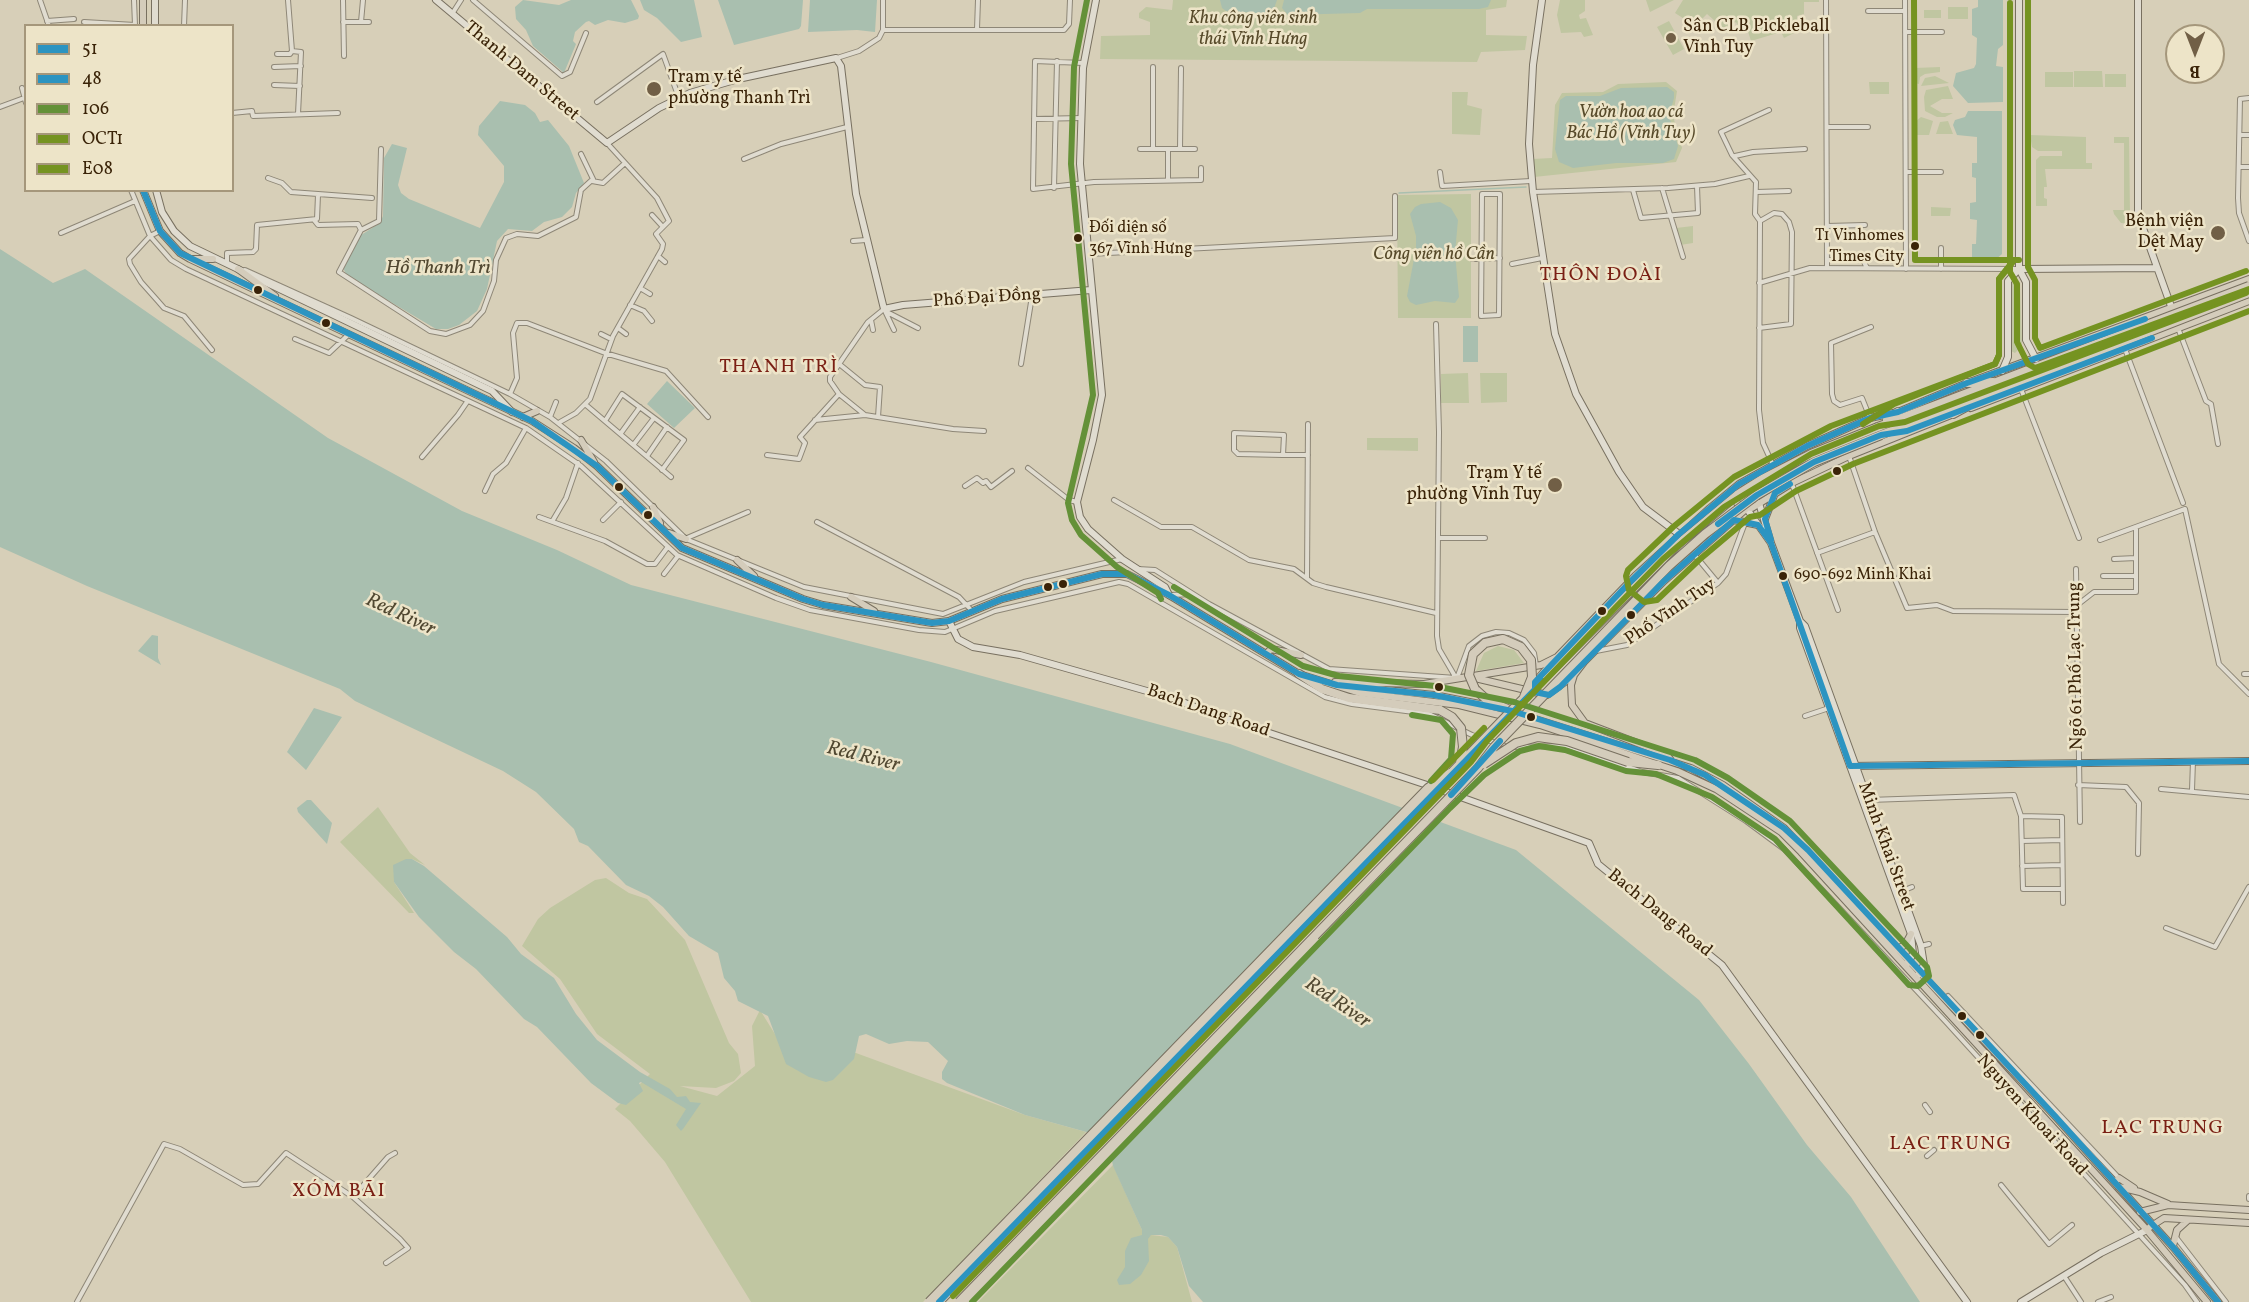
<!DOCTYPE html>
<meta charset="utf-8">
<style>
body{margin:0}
#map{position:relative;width:2249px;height:1302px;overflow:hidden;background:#d7cfb8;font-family:Vollkorn,serif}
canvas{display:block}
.legend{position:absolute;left:24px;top:24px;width:210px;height:168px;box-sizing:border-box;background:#ede4c8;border:2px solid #a5977b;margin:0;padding:8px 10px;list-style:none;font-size:18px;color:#3a2308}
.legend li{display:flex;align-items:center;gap:12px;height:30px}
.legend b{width:30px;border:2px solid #a5977b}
.north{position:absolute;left:2165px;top:24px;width:60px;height:60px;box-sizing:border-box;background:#ede4c8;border:2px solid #a5977b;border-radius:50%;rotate:180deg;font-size:16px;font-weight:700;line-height:24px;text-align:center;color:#3a2308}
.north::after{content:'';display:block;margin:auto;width:21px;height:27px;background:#715f46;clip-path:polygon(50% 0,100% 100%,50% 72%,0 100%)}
</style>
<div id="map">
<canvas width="2249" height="1302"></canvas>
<ul class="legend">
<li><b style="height:8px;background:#2c94c1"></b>51</li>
<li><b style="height:8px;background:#2c94c1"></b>48</li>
<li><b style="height:8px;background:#649138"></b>106</li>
<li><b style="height:8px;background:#759321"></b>OCT1</li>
<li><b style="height:8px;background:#759321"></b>E08</li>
</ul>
<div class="north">B</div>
</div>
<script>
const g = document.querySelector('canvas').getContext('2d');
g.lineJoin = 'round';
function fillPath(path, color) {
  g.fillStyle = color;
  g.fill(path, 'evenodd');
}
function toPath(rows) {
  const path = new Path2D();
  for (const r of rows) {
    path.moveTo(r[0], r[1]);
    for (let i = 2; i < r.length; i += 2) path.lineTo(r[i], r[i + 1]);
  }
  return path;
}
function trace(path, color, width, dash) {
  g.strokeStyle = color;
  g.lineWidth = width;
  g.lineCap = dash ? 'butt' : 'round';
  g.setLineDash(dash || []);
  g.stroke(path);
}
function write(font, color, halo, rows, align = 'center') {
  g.font = font + ' Vollkorn,serif';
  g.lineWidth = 5;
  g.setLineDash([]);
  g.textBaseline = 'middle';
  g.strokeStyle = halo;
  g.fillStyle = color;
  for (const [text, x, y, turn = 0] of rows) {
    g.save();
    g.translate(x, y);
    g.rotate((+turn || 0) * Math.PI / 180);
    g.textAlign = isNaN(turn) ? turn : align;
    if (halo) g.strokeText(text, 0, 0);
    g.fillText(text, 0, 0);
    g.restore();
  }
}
fillPath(toPath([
 [1173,0,1507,0,1506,7,1486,10,1486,35,1527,36,1525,50,1481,52,1477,62,1100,59,1101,36,1150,35,1150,22,1139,18,1139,13,1146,7,1172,10],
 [1560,0,1585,0,1585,11,1579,15,1580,19,1586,18,1593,35,1584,37,1581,32,1561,33,1557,15],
 [1646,0,1674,0,1650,12],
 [1683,0,1819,0,1819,2,1804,2,1804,14,1797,16,1798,31,1784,38,1781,32,1751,41,1747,28,1741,31,1736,22,1724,29,1707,14,1695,26,1675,13],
 [1948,7,1968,7,1968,19,1948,19],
 [1924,10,1941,10,1941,18,1924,18],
 [1669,21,1684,49,1673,55,1657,27],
 [1940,67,1940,72,1925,74,1920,77,1919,84,1914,83,1915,68],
 [2074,71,2102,71,2103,87,2074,87],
 [2045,72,2073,72,2073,87,2045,87],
 [2105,74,2126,74,2126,87,2105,87],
 [1935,76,1949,83,1921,86,1925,78],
 [1666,82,1677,91,1673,116,1682,148,1676,162,1534,177,1532,159,1552,158,1555,105,1562,93,1603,92,1618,84],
 [1869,82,1889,82,1889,94,1870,94],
 [1948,86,1953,99,1942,99,1930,106,1942,113,1953,113,1945,117,1937,117,1925,111,1924,97,1926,90],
 [1452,92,1468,92,1467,105,1482,109,1480,135,1452,134],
 [1921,117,1933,121,1929,135,1916,135,1916,121],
 [1948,121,1953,134,1936,134,1940,122],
 [2030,135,2086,137,2086,163,2092,163,2092,169,2045,169,2047,187,2044,187,2044,198,2047,199,2047,206,2036,206,2036,160,2040,156,2062,156,2062,151,2038,151,2032,147],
 [2114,137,2129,137,2130,216,2133,224,2121,223,2114,214,2113,210,2124,210,2124,143,2114,143],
 [1471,194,1471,318,1398,318,1397,195],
 [1931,207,1951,208,1950,216,1931,216],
 [1693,226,1693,243,1680,245,1676,228],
 [2017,280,2020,283,2022,346,2015,353,2011,351,2011,284],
 [1468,373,1469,403,1441,403,1441,374],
 [1480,373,1507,373,1507,402,1481,403],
 [1367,438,1418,438,1418,451,1367,450],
 [1498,646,1514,650,1524,663,1476,671,1484,653],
 [378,807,410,853,425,865,412,859,394,882,414,913,409,913,340,842],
 [606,878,629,893,647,899,685,940,729,1043,738,1054,741,1073,734,1081,716,1088,680,1086,717,1096,755,1066,752,1026,760,1010,778,1039,807,1054,856,1053,1025,1115,1086,1132,923,1302,751,1302,665,1162,630,1121,615,1109,650,1074,597,1034,560,979,522,946,538,919,550,908,595,880],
 [1113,1165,1142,1230,1151,1235,1168,1237,1177,1247,1192,1302,978,1302]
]), '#c0c6a1');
fillPath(toPath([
 [523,0,559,5,571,0,631,0,639,16,638,19,625,23,608,20,595,25,589,21,586,22,575,32,573,41,576,44,564,73,533,46,526,30,516,19,515,7],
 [640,0,694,0,702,37,681,42,657,18,644,10],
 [718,0,803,0,801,26,799,29,734,45],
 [810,0,877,0,875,32,857,30,808,32],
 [1220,0,1277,0,1272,14,1226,11,1222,8],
 [1284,0,1491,0,1488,7,1479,9,1367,9,1360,13,1288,15,1282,8],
 [1978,0,2003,0,2003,45,1998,49,1996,66,2003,67,2003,102,1968,103,1953,86,1956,73,1974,68,1976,64,1977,38,1972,35,1972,9,1978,7],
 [1667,87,1674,92,1674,98,1669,116,1678,146,1674,159,1663,163,1616,163,1573,168,1559,162,1555,149,1560,100,1566,96,1600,96,1621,88],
 [500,101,525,105,535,113,540,122,548,120,569,146,584,183,576,193,572,207,562,217,544,222,532,231,508,229,497,241,487,289,477,311,459,325,448,329,436,329,347,276,343,268,358,237,380,223,383,216,384,158,392,144,407,148,398,185,401,193,409,199,480,228,504,182,504,166,478,135,479,126],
 [1968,111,2002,111,2002,254,1994,261,1972,261,1972,244,1976,244,1977,220,1970,219,1970,203,1976,202,1976,178,1972,177,1972,163,1977,163,1977,137,1957,135,1953,125,1955,120,1965,117],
 [1440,202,1451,208,1458,220,1455,253,1459,297,1455,303,1435,301,1416,305,1410,302,1407,296,1416,248,1416,236,1410,214,1415,207,1421,204],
 [0,249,53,283,85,269,328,438,462,511,557,550,631,585,931,662,1230,744,1516,850,1699,1000,1749,1064,1807,1145,1851,1197,1920,1302,1203,1302,1189,1286,1177,1247,1168,1237,1161,1235,1151,1235,1148,1239,1149,1261,1141,1275,1130,1284,1119,1285,1117,1280,1125,1267,1125,1251,1131,1238,1142,1235,1142,1230,1113,1166,1108,1138,1025,1115,947,1083,942,1079,942,1072,948,1061,928,1042,907,1041,889,1044,866,1034,859,1036,854,1059,833,1080,826,1082,809,1077,786,1064,768,1016,738,1001,735,991,724,978,718,953,689,936,663,907,649,896,626,885,588,846,579,842,574,829,536,792,503,771,355,701,340,689,87,586,0,547],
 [1463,326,1478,326,1478,362,1463,362],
 [667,381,695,408,674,428,647,404],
 [152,635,158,636,158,658,161,665,138,651],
 [314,708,342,717,306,770,287,752],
 [307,800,311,800,332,823,327,844,298,812,297,808],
 [406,859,412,859,424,866,507,937,521,954,554,978,576,1014,597,1040,640,1072,670,1089,677,1097,686,1096,690,1102,701,1103,683,1129,681,1131,676,1125,686,1109,641,1082,639,1083,643,1091,626,1105,618,1103,591,1083,537,1027,524,1019,476,969,454,952,419,917,394,882,393,865]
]), '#a9bfaf');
fillPath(toPath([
 [1408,807,1438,818,1109,1158,1105,1140,1089,1136]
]), '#d7cfb8');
trace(toPath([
 [1399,193,1526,187]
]), '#a9bfaf', 1.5);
const street = toPath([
 [40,0,49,26],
 [134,0,135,25],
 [343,0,344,56],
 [473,0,562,76,570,72,586,33],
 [1826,0,1827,268],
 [1905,0,1906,269],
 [1868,11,1905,11],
 [452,14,461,0],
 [47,21,74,19],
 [84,22,135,25],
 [343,22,369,22],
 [361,22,363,0],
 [184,26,185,0],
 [977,29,978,0],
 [883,30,1064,30,1069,24,1070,0],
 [1905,32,1942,32],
 [292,51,301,52,298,114],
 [277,54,290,54,292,51,288,0],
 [837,58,859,51,879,38,883,30,883,0],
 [1083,63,1035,61,1033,189,1094,182,1201,180,1201,168],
 [274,67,301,66],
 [274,85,300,86],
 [22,88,26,103],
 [2249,98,2240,99,2238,198,2239,213,2249,241],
 [597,102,663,54,679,98],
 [0,107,24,98],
 [232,113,252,111,253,116,338,113],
 [1034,119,1081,118],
 [1827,127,1868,127],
 [2240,135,2249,135],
 [381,149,379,221,361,230,339,272,430,331,446,334,470,325,483,311,494,281,496,260,506,238,517,234,538,236,576,217,581,190,593,179,581,154],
 [1140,149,1195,149],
 [1153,149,1153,67],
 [1180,149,1181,68],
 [1735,156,1753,152,1805,149],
 [744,159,781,144,847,127],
 [2239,167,2249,167],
 [1440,172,1442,186,1531,181],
 [1906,172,1941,172],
 [268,178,282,183,291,192,372,198],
 [1168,180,1168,149],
 [592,181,603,183,625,163],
 [1054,188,1057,61],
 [1662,188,1683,257],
 [131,190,150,236,171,260,186,269,526,428,581,466,677,555,776,598,810,610,919,630,945,632,995,611,1119,582,1128,584,1325,697,1352,704,1429,714,1472,735,1508,747,1568,746,1642,772,1678,778,1746,821,1784,849,1946,1022,2185,1285,2197,1302],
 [1633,190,1641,218,1698,213,1697,186],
 [1533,192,1668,188,1715,184,1749,176],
 [1757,192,1789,191],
 [1482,194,1500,194,1499,315,1481,316,1482,194],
 [652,215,663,227],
 [314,220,318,225,358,224,361,230],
 [1760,221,1759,410,1763,443,1773,465],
 [1760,221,1755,214,1756,182,1732,155,1721,132,1769,110],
 [1827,226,1865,225],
 [160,231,150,236,129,259,130,264,141,282,157,300,164,308,184,316,212,350],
 [61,233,135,201],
 [853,241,866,240],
 [1941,248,1941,269],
 [1089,254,1395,238,1395,196],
 [658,256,665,262],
 [1472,259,1500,258],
 [1827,260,1863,260,1867,268],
 [227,263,227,253,253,252,256,249,257,225,317,219,318,195],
 [1512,264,1542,258],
 [245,270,351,318,510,394,550,417,606,461,686,539,804,587,943,614,1024,582,1122,559],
 [1759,283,1810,268,2019,269],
 [640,288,650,294],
 [630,305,644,311,652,321],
 [885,311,918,328],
 [871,320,873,330],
 [1436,324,1439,432,1437,636,1439,649,1456,678],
 [618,328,626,334],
 [1759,328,1791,324,1792,232,1789,222,1782,214,1774,213,1760,221],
 [2178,328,2206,401,2211,404,2218,444],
 [894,330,884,309,868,322,830,377,830,381,839,394,865,415,953,429,984,431],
 [601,334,611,339],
 [295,339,329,353,348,335],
 [2125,349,2183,503],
 [838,363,865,385,880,387,878,417],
 [1021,364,1032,296],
 [2021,389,2079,538],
 [510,394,517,378,513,333,517,323,527,323,605,353,666,371,708,417],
 [586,405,671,477],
 [550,417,556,402],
 [1870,418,1862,398,1840,405,1834,401,1832,394,1831,343,1871,327],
 [815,420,865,415],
 [605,421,622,394,684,440,662,470],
 [560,422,576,413,590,399,613,336,662,249,663,244,656,234,669,221,657,198,607,143],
 [621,433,640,407],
 [634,444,654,418],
 [767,455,799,459,805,443,800,437,839,394],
 [1283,455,1284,435,1234,433,1234,450,1238,454,1283,455,1308,455],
 [647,456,667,427],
 [1849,456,1875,532,1907,608,1937,605,1953,611,2076,612],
 [422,457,458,415,467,402],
 [1028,468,1069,500,1077,502],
 [1792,484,1838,610],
 [965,486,977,478,983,483,986,481,991,487,1012,471],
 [485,491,493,474,506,463,526,428],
 [1114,500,1161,527,1192,527,1249,560,1294,569,1313,583,1326,587,1436,613],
 [539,517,605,541,647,564,655,564,667,548],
 [553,520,566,498,578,463],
 [603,520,621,502],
 [817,522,959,597,972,611],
 [687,538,748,512],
 [1438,538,1485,538],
 [2100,540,2185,509,2219,664,2249,694],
 [1817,553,1875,532],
 [1694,554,1718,583],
 [2114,559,2136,558],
 [1138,569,1155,570,1209,604,1329,669,1456,678],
 [2076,569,2080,822],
 [664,574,678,556],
 [2103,576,2136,576],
 [1307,578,1308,424],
 [1171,595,1193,594],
 [2076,606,2094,592,2136,592,2136,527],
 [1596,651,1627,645,1718,583,1726,574,1745,523],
 [2244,674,2249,674],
 [1457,678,1469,646,1482,636,1496,632,1509,633,1524,640,1534,653,1536,665],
 [1805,716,1829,708],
 [2078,785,2126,787,2139,803,2138,854],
 [2161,789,2249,797],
 [2192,790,2193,761],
 [1869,800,2014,795,2021,816,2023,889,2062,889],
 [2021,816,2062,817,2063,903],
 [2022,841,2062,840],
 [2022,866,2062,865],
 [1902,891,1912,887],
 [2166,928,2215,947,2249,887],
 [1921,946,1929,944],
 [1948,996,2119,1178],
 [1925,1105,1930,1112],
 [1927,1156,1934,1150],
 [2001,1185,2049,1244,2072,1225],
 [2249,1196,2249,1199],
 [353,1197,388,1157,395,1153],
 [2175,1236,2226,1302],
 [2064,1276,2081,1302],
 [77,1302,164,1144,180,1149,243,1185,258,1184,286,1153,353,1197,400,1239,408,1248,386,1263],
 [2098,1302,2111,1297]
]);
const secondary = toPath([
 [436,0,607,143,659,108,690,93,738,79,836,58,841,66,856,194,884,309,903,305,1091,290],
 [1096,0,1083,68,1080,164,1102,395,1093,440,1077,502,1080,517,1088,529,1122,559,1165,587,1169,595],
 [1542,0,1533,65,1529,144,1533,192,1555,334,1576,394,1619,472,1643,507,1679,534],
 [2019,0,2019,269,2026,282,2026,340,2036,359],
 [2138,0,2138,214,2172,309],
 [155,26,155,0],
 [156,190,162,212,174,231,190,246,492,391,512,412],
 [2019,269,2157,268],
 [2002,371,2008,357,2008,281,2019,269],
 [1759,503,1771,543,1800,621,1805,626,1921,946,1924,965,1918,975],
 [1747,509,1771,543],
 [949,621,958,639,973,647,1020,655,1175,699,1215,715,1427,785,1589,843,1598,864,1722,965,1967,1302],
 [1800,621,1800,628,1911,934,1913,954,1907,964],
 [1850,766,2249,761],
 [2021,1302,2101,1253,2147,1230]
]);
const primary = toPath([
 [143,26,143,0],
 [143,190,160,231,180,253,190,259,532,421,574,448,597,466,682,548,803,599,823,605,932,623,949,621,1002,599,1102,574,1127,574,1169,595,1299,674,1360,693,1459,705,1540,725,1677,771,1716,789,1781,832,1801,852,2147,1230,2207,1302],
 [192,259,213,259],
 [238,269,275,296],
 [1971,408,2249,301],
 [523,417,537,411],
 [581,440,594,462],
 [1734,496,1738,505,1752,508,1792,483,1849,456,1956,413],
 [653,507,660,523],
 [1765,519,1775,493],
 [1734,520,1758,525],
 [669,533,686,539],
 [737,560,754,576],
 [851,597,874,611],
 [1267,653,1271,649,1301,655],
 [1475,678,1547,695,1573,676],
 [1335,682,1424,684,1541,665,1557,657,1635,576,1710,508,1739,484,1807,446,1870,418,1898,412,1967,383,2249,279],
 [1347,686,1434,695,1500,708],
 [1534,690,1535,682,1555,659],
 [1510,711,1691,768,1723,785,1784,828,2055,1116,2173,1247,2218,1302],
 [1670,759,1666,754,1585,723,1572,705,1571,685,1574,675,1584,662,1664,581,1746,509],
 [1899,948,1905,945,1911,934],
 [2115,1182,2119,1178,2134,1188],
 [2119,1187,2140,1192,2168,1204],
 [2140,1212,2168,1205,2249,1210],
 [2150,1227,2164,1218,2249,1223],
 [2173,1246,2177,1230,2188,1220]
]);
const highway = toPath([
 [1967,383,1993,382],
 [1953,414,1975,402],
 [1887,420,1898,412],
 [1878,427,2112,338],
 [1881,435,2113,346],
 [1299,674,1322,689,1349,698,1440,710],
 [1475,689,1487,700,1512,711],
 [1628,762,1658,765]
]);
trace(street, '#8e8777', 6);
trace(secondary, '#787060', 8);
trace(primary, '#787060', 8);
trace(highway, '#787060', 10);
trace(street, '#e0dcd0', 4);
trace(secondary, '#e0dcd0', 6);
trace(primary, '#d4ccbb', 6);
trace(highway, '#d4ccbb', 8);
const highwayBridge = toPath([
 [2112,338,2249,286],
 [2113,346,2249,293],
 [1475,689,1469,675,1473,654,1485,643,1503,639,1521,647,1531,660,1532,677,1524,697],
 [1440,710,1452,717,1461,728,1463,747,1460,763],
 [1484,764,1516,743,1538,737,1567,741,1628,762],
 [929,1302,1428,788,1450,773],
 [939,1302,1513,709,1678,544,1737,495,1764,478,1811,454,1878,427],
 [959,1302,1478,768,1494,747,1669,566,1705,534,1757,495,1814,462,1881,435],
 [967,1302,1316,942]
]);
trace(highwayBridge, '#787060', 10, []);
trace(highwayBridge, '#d4ccbb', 8);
trace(toPath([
 [2145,319,1967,383,1898,412,1870,418,1807,446,1739,484,1679,534,1629,583,1535,682,1535,692,1549,695,1560,687,1664,581,1734,520,1758,525,1771,543,1850,766,2249,761],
 [1718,524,1757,495,1814,462,1881,435,1907,431,2152,338],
 [1771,540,1765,519,1775,493,1790,484],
 [1451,795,1500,741],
 [939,1302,1543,681]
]), '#2c94c1', 6);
trace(toPath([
 [143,190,160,231,180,253,532,421,597,466,682,548,803,599,823,605,932,623,949,621,1002,599,1102,574,1127,574,1169,595,1299,674,1337,685,1434,695,1512,711,1670,760,1705,775,1784,828,1808,850,2055,1116,2173,1247,2218,1302]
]), '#2c94c1', 6);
trace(toPath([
 [1087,0,1074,67,1071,164,1093,395,1068,503,1072,520,1081,535,1117,567,1158,593,1161,599],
 [1412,715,1441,720,1453,734,1451,759,1431,781],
 [972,1302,1450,808,1484,775,1520,751,1539,746,1565,750,1626,771,1656,774,1712,797,1775,839,1909,985,1918,986,1929,976,1927,967,1790,821,1728,778,1695,760,1514,702,1435,686,1339,676,1303,666,1174,587]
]), '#649138', 6);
trace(toPath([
 [1914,0,1915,260,2019,260],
 [2028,0,2028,267,2035,280,2035,338,2040,348,2246,271],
 [1863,424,1894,404,1995,364,1999,355,1999,279,2012,263],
 [1433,780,1484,728],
 [953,1296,1471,762,1487,741,1617,606,1663,559,1724,507,1811,454,1879,426,1905,422,2246,293]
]), '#759321', 6);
trace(toPath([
 [2010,3,2010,265,1999,279,1999,355,1995,364,1831,426,1734,477,1673,527,1628,570,1626,576,1629,590,1644,602,1657,600,1699,560,1750,517,1760,515,1796,491,1853,464,2249,311],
 [2010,259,2010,272,2017,284,2017,342,2028,364,2035,368,2249,289]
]), '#759321', 6);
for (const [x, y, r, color] of [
 [1671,38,6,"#715f46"],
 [654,89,8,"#715f46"],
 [2218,233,8,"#715f46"],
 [1078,238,5,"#3a2308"],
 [1915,246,5,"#3a2308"],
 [258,290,5,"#3a2308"],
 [326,323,5,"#3a2308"],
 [1837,471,5,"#3a2308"],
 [1555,485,8,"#715f46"],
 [619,487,5,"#3a2308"],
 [648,515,5,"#3a2308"],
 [1783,576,5,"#3a2308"],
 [1063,584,5,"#3a2308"],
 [1048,587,5,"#3a2308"],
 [1602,611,5,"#3a2308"],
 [1631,615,5,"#3a2308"],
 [1439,687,5,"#3a2308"],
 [1531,717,5,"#3a2308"],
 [1962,1016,5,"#3a2308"],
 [1980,1035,5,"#3a2308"]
]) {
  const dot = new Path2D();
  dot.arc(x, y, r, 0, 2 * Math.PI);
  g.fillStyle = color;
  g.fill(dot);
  trace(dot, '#ede4c8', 2);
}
write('16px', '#3a2308', '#ede4c8', [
 ["Đối diện số",1089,229],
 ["367 Vĩnh Hưng",1089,250],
 ["T1 Vinhomes",1904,237,"right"],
 ["Times City",1904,258,"right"],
 ["690-692 Minh Khai",1794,576]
], 'left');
write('italic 18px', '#574a2a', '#ede4c8', [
 ["Khu công viên sinh",1253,20],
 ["thái Vĩnh Hưng",1253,41],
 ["Vườn hoa ao cá",1631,114],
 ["Bác Hồ (Vĩnh Tuy)",1631,135],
 ["Công viên hồ Cần",1434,256]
]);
write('18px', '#3a2308', '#ede4c8', [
 ["Sân CLB Pickleball",1683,28],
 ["Vĩnh Tuy",1683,49],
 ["Trạm y tế",668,79],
 ["phường Thanh Trì",668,100],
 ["Bệnh viện",2204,223,"right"],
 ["Dệt May",2204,244,"right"],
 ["Trạm Y tế",1542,475,"right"],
 ["phường Vĩnh Tuy",1542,496,"right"]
], 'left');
write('18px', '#3a2308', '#ede4c8', [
 ["Thanh Dam Street",521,72,40],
 ["Phố Đại Đồng",987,299,-4],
 ["Phố Vĩnh Tuy",1671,613,-34],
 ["Ngõ 61 Phố Lạc Trung",2077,666,-91],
 ["Bach Dang Road",1208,712,19],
 ["Minh Khai Street",1885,847,70],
 ["Bach Dang Road",1659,914,39],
 ["Nguyen Khoai Road",2031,1116,48]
]);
write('italic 20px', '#514831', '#ede4c8', [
 ["Hồ Thanh Trì",438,269],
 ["Red River",400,616,25],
 ["Red River",863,758,14],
 ["Red River",1337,1004,34]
]);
g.letterSpacing = '1.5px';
write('20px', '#7a1f14', '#ede4c8', [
 ["THÔN ĐOÀI",1601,276],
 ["THANH TRÌ",779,368],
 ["LẠC TRUNG",2163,1129],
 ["LẠC TRUNG",1951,1145],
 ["XÓM BÃI",339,1192]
]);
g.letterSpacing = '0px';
</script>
